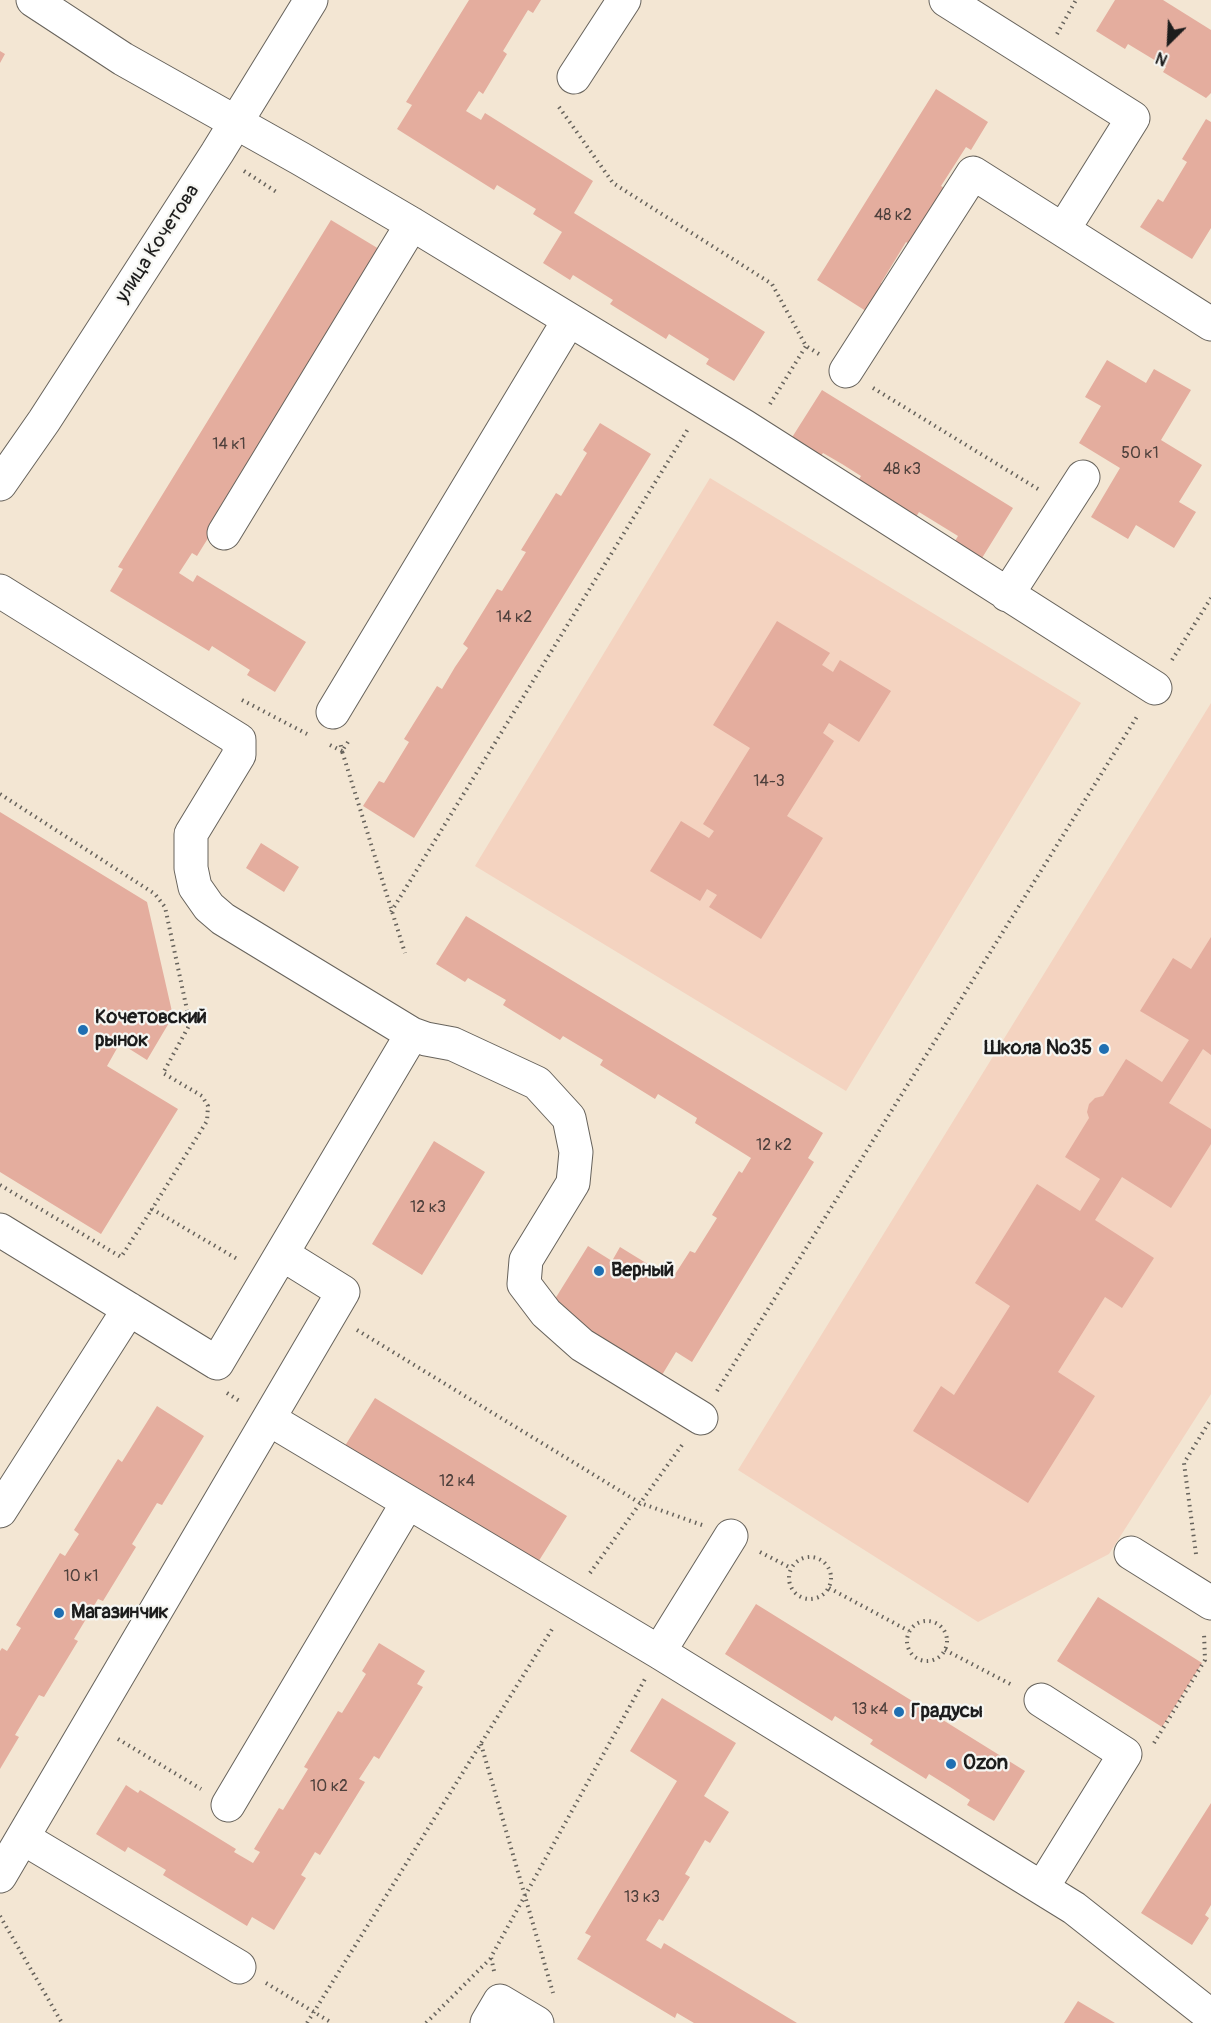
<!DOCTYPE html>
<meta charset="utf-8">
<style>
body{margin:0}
#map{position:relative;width:1211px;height:2023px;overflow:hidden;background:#f3e6d3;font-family:Pangolin,sans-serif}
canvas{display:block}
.north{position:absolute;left:1139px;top:12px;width:60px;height:60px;-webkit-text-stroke:4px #f6f6f2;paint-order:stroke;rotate:204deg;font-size:16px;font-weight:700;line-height:24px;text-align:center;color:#1c1c1c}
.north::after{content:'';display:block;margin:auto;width:21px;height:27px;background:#1c1c1c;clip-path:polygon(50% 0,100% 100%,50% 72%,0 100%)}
</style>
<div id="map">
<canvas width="1211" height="2023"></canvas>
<div class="north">N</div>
</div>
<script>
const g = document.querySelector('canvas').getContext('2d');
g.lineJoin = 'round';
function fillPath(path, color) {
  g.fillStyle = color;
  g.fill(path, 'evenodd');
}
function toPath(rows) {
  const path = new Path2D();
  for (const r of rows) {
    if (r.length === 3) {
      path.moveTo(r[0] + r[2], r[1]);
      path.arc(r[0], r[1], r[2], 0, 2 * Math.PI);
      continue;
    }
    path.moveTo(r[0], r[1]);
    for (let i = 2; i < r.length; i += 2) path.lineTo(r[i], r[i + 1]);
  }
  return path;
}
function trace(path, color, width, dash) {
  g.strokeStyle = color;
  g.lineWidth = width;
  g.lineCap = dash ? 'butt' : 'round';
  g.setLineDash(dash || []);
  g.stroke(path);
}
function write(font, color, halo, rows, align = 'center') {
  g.font = font + ' Pangolin,sans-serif';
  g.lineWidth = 4.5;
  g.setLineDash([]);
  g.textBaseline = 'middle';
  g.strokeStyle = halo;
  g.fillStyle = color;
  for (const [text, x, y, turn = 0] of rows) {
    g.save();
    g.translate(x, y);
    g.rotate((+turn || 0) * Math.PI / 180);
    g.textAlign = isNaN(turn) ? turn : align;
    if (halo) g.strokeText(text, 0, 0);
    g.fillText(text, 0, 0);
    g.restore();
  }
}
fillPath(toPath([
 [710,478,1081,703,846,1091,475,866],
 [1211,703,1211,1394,1109,1554,978,1622,738,1470]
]), '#f4d3c0');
fillPath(toPath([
 [469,0,541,0,533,13,528,10,503,51,507,54,483,94,479,91,466,111,481,120,485,113,593,181,574,213,765,332,734,381,706,364,709,359,669,334,666,339,610,304,613,300,573,275,570,280,543,263,562,232,533,214,536,209,497,185,494,190,397,129,412,105,406,102],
 [1115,0,1163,0,1211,30,1211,93,1206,98,1163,72,1166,67,1128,44,1125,49,1096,31],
 [0,51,5,54,0,63],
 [936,89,988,122,971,150,966,147,941,186,946,189,911,245,906,242,881,283,886,286,869,313,817,280],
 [1206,119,1211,122,1211,228,1192,259,1140,227,1158,199,1163,202,1187,162,1182,159],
 [331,220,384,252,276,415,281,418,247,474,242,471,218,510,223,514,197,556,192,553,179,573,193,582,197,575,306,642,275,692,247,675,250,670,212,646,209,651,110,591,123,569,118,567],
 [1107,360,1146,383,1154,369,1191,390,1161,440,1202,465,1179,502,1196,512,1174,548,1136,525,1128,539,1091,517,1120,468,1079,443,1101,406,1085,397],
 [822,390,1013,508,982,558,955,541,958,536,919,512,916,517,858,481,861,476,842,464,823,453,820,457,791,439],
 [600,423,651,454,414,838,363,806,379,781,384,783,409,742,404,739,437,686,442,689,455,667,468,648,463,644,497,589,502,591,526,552,521,550,556,493,561,496,587,453,583,450],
 [777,621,830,653,822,665,833,672,840,660,891,691,859,742,829,723,823,733,834,741,787,816,823,838,761,939,709,907,717,895,707,889,700,901,650,871,681,821,709,838,714,831,703,824,750,748,713,725],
 [0,812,147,902,173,1016,147,1060,120,1043,107,1066,178,1109,101,1234,0,1172],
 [261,843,299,867,284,892,246,868],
 [466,916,823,1133,808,1158,814,1162,692,1362,676,1352,662,1375,550,1307,588,1246,612,1261,620,1247,672,1279,690,1251,695,1253,717,1218,712,1215,739,1171,742,1173,751,1158,695,1123,697,1118,658,1094,655,1099,600,1065,603,1060,563,1036,560,1040,503,1005,506,1000,468,978,465,982,436,964],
 [1211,937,1211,1055,1203,1049,1169,1103,1211,1129,1211,1144,1171,1208,1122,1177,1095,1220,1154,1258,1122,1308,1105,1297,1058,1372,1095,1396,1028,1503,913,1431,941,1386,954,1395,1010,1306,975,1283,1037,1184,1080,1211,1100,1179,1065,1157,1089,1118,1087,1112,1089,1104,1095,1098,1103,1096,1126,1059,1162,1082,1189,1040,1140,1011,1173,958,1191,969],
 [434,1141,485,1172,422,1275,372,1244],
 [375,1398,567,1516,535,1567,343,1449],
 [157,1406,204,1436,162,1505,157,1503,132,1544,136,1547,103,1601,98,1599,74,1639,78,1641,44,1697,39,1695,15,1735,19,1737,0,1769,0,1651,2,1648,7,1651,21,1628,16,1625,60,1553,65,1556,79,1534,74,1530,118,1459,122,1462],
 [1098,1597,1202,1663,1162,1727,1057,1661],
 [756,1604,1025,1771,994,1821,967,1805,970,1800,950,1787,929,1774,926,1779,870,1744,873,1740,835,1716,832,1721,725,1654],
 [379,1643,425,1671,417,1684,423,1687,379,1759,374,1756,359,1779,365,1782,320,1855,315,1852,301,1875,306,1878,274,1930,252,1917,247,1926,163,1875,166,1870,128,1847,125,1852,96,1834,126,1785,138,1793,140,1790,236,1849,234,1852,253,1863,260,1852,254,1849,279,1808,283,1810,308,1769,304,1767,338,1711,342,1713,366,1674,362,1671],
 [662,1698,736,1743,704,1796,729,1812,710,1843,705,1840,685,1874,690,1877,663,1921,659,1919,646,1940,661,1949,664,1943,797,2023,694,2023,677,2013,675,2018,577,1959,591,1936,585,1933,677,1781,630,1751],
 [1211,1803,1211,1905,1205,1915,1209,1918,1192,1945,1141,1913],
 [1078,2001,1115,2023,1064,2023]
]), '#e4ad9e');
const minor = toPath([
 [33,0,123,59,301,159,412,224,744,426,1155,688],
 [946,0,1133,118,1063,230,1211,324],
 [574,77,624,0],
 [846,371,973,173,1063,230],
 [224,533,412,224],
 [0,591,239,740,239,755,191,834,191,868,195,887,209,907,223,919,412,1034,217,1363,0,1230],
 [1007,595,1083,477],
 [333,712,569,320],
 [412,1034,426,1039,453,1044,537,1083,569,1118,576,1152,573,1183,526,1260,524,1284,546,1313,582,1345,701,1418],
 [269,1419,659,1652,1074,1908,1211,2016],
 [0,1511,129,1309],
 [1131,1553,1211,1603],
 [659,1652,731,1536],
 [1041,1700,1125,1754,1042,1888],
 [228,1805,408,1502],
 [23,1838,239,1967],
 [0,1876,343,1292,282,1254],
 [487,2023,500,2001,537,2023]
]);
const major = toPath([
 [0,484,44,421,217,153,311,0]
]);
trace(minor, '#67635c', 35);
trace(major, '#67635c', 35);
trace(toPath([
 [1057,34,1076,0],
 [559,107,613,183,772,284,806,346,819,354],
 [244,171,278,193],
 [873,388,1038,489],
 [770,404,806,346],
 [1172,660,1211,598],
 [242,700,307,734],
 [348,742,342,751,405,953],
 [330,745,342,751,340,742],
 [0,794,155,894,165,907,190,1024,163,1073,202,1096,208,1106,207,1121,152,1209,239,1260],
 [391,912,688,429],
 [0,1185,121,1257,152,1209],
 [357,1330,640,1503,702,1525],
 [717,1391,1138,715],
 [227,1393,241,1402],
 [760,1552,791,1568],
 [1196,1554,1184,1463,1211,1419],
 [810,1578,21],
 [590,1573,682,1445],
 [829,1588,909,1631],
 [927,1641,20],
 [945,1650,1014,1686],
 [118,1739,201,1789],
 [1154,1743,1205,1660,1204,1633],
 [481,1744,553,1993],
 [0,1916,62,2023],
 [494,1971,491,1957,645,1679],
 [266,1983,332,2023],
 [307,2023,554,1626],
 [426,2023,491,1958]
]), '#67635c', 4, [1.5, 4.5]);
trace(minor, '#fff', 33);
trace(major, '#fff', 33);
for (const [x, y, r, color] of [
 [83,1030,6,"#1f6fb2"],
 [1104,1049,6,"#1f6fb2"],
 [599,1271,6,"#1f6fb2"],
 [59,1613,6,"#1f6fb2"],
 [899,1712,6,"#1f6fb2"],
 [951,1764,6,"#1f6fb2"]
]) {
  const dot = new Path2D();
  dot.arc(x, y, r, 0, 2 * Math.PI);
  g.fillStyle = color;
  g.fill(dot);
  trace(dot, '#f6f6f2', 2);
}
write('16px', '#4e403c', null, [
 ["48 к2",893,216],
 ["14 к1",229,445],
 ["50 к1",1140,454],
 ["48 к3",902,470],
 ["14 к2",514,618],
 ["14-3",769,782],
 ["12 к2",774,1146],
 ["12 к3",428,1208],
 ["12 к4",457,1482],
 ["10 к1",81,1577],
 ["13 к4",870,1710],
 ["10 к2",329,1787],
 ["13 к3",642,1898]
]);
write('20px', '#1c1c1c', '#f6f6f2', [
 ["улица Кочетова",158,244,-57]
]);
write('bold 20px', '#1c1c1c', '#f6f6f2', [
 ["Кочетовский",95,1018],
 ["рынок",95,1041],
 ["Школа №35",1092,1049,"right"],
 ["Верный",611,1271],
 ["Магазинчик",71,1613],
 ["Градусы",911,1712],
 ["Ozon",963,1764]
], 'left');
</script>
